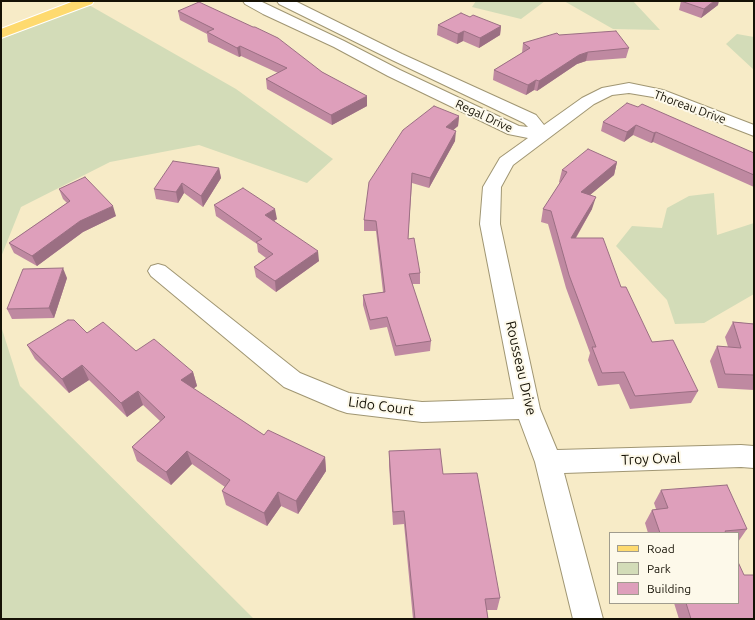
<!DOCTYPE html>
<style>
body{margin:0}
#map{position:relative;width:755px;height:620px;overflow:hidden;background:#f7ebc7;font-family:Ubuntu,sans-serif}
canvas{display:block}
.frame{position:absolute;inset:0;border:2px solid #151105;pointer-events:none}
.legend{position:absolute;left:609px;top:532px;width:130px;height:72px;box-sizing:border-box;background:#fdf9ea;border:1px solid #a09c8e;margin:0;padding:5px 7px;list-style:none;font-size:12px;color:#151105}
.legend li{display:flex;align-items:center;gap:8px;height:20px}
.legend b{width:20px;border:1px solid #a09c8e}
</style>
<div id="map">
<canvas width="755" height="620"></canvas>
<div class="frame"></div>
<ul class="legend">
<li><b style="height:5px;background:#feda6f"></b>Road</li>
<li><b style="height:11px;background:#d3dcb8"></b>Park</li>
<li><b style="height:11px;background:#de9fbb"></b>Building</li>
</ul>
</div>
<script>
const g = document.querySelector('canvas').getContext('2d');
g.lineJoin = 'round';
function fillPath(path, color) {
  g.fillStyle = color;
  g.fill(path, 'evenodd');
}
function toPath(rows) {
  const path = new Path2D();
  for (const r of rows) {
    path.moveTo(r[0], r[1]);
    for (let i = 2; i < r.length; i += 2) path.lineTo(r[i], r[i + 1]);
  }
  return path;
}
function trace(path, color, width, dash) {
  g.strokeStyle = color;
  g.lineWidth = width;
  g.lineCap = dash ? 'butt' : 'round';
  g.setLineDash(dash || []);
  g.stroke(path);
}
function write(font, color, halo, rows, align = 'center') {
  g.font = font + ' Ubuntu,sans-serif';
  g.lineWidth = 4;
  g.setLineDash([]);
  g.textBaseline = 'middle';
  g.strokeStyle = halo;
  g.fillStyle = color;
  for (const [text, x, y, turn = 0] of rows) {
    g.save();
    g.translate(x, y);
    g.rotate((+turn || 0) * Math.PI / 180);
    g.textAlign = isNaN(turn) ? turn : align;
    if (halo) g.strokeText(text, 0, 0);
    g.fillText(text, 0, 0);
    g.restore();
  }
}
fillPath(toPath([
 [476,1,545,1,521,19,472,7],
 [564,1,633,1,660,30,613,29],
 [89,5,236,89,333,159,307,183,199,145,110,162,21,207,1,257,1,39],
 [737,34,754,37,754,70,726,44],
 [714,193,717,235,754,223,754,294,704,323,675,324,667,300,616,246,632,226,662,228,667,208,689,196],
 [1,326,20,386,254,619,1,619]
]), '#d3dcb8');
const street = toPath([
 [243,1,260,1,344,41,400,70,519,126,528,127,524,123,392,60,279,4,277,1,295,1,402,54,536,115,544,125,582,98,602,88,629,83,663,90,754,125,754,136,653,97,629,93,612,95,594,104,513,165,501,187,500,224,540,409,557,450,741,445,754,446,754,468,741,467,564,473,603,619,573,619,535,462,519,419,422,422,347,413,338,410,284,387,151,276,148,271,151,266,158,264,165,266,300,373,349,393,422,402,514,399,480,224,483,187,500,158,528,138,508,134,388,76,334,47,263,14,245,4,243,1]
]);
const primary = toPath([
 [74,1,94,1,92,4,1,38,1,29,74,1]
]);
trace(street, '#a09673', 2);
trace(primary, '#fff', 2);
fillPath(street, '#fff');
fillPath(primary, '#feda6f');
fillPath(toPath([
 [681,1,718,5,701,18,679,10],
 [178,11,322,72,367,106,332,125,267,89,266,79,278,73,241,56,239,57,208,42,207,34,180,20],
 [470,17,501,26,500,35,479,48,463,41,457,44,437,35,438,25],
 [559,35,629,48,626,58,586,61,577,64,537,91,534,90,526,95,493,80,494,70,522,53,523,43],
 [638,107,754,153,754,187,653,142,651,143,633,135,624,142,601,131,603,122],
 [459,116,458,126,453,130,455,141,429,188,412,183,408,239,420,273,420,284,412,284,431,341,430,351,395,356,387,327,370,330,363,305,363,295,383,292,376,231,364,231,364,220],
 [617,162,614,175,590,195,592,209,576,238,621,287,652,342,698,391,691,403,630,409,619,384,598,386,588,360,590,353,566,288,548,224,541,222,543,209,560,183,559,182,562,170],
 [219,168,221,178,203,207,184,193,178,203,156,199,154,189],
 [59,189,116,216,83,232,37,266,14,253,9,243,67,203,63,199],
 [214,205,277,219,274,221,319,261,276,292,256,277,254,267,266,258,258,252,257,244,216,216],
 [67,278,54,318,12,319,7,309],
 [733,322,754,324,754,390,718,388,710,361,717,346,728,347,725,337],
 [87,333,136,351,193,372,197,386,193,389,264,435,325,457,326,471,298,514,281,506,267,526,226,505,222,491,225,487,192,464,171,485,137,461,132,447,160,421,143,405,127,417,89,380,69,393,35,359,27,345],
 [389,451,443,474,500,598,497,610,487,610,488,619,413,619,404,524,393,525,389,465],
 [661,490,747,529,738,542,738,533,648,533,645,523,652,510,656,509,654,503],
 [674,603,738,603,754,619,679,619]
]), '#bf89a1');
fillPath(toPath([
 [714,1,719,1,718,5,701,18,704,9],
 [501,26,500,35,479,48,480,38],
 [464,31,463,41,457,44,458,34],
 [240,46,241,56,239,57,237,48],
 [588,52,586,61,577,64,537,91,539,81,579,55],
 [536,80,534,90,526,95,528,85],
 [367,96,367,106,332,125,331,115],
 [459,116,458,126,445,137,446,127],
 [636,125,633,135,624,142,627,132],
 [456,131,455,141,429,188,430,178],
 [656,132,653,142,651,143,654,133],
 [617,162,614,175,578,205,581,192],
 [219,168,221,178,203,207,201,196],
 [182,183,184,193,178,203,176,192],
 [596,197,592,209,568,251,571,238],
 [113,206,116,216,83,232,37,266,32,256,80,221],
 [275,209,277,219,267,225,265,215],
 [318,251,319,261,276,292,275,281],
 [63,268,67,278,54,318,49,308],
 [82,365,89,380,69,393,62,379],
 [193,372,197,386,185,395,181,380],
 [138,391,143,405,127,417,121,403],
 [187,451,192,464,171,485,166,472],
 [325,457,326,471,298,514,296,501],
 [278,492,281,506,267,526,264,513]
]), '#9b6f83');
const building = toPath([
 [681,1,714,1,704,9,681,1],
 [199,2,253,27,255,27,278,38,322,72,367,96,331,115,266,79,287,68,240,46,237,48,207,32,214,29,178,11,199,2],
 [461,13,470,17,473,15,501,26,480,38,464,31,458,34,438,25,461,13],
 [616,31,629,48,588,52,579,55,539,81,536,80,528,85,494,70,530,48,523,43,557,33,559,35,616,31],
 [627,103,638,107,642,104,754,153,754,175,656,132,654,133,636,125,627,132,603,122,627,103],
 [434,106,459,116,446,127,456,131,430,178,412,173,408,239,414,238,420,273,409,274,431,341,396,346,387,317,370,320,363,295,385,292,376,221,364,220,369,182,403,130,434,106],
 [588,149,617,162,581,192,596,197,571,238,603,238,621,287,626,287,652,342,673,340,698,391,635,396,624,372,602,373,592,347,596,347,569,275,551,211,543,209,567,172,562,170,588,149],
 [173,161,219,168,201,196,182,183,176,192,154,189,173,161],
 [85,177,113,206,80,221,32,256,9,243,70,201,59,189,85,177],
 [243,188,275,209,265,215,318,251,275,281,254,267,273,254,256,242,262,239,214,205,243,188],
 [63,268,49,308,7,309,23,269,63,268],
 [68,320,74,320,87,333,103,322,136,351,154,339,193,372,181,380,264,435,268,430,325,457,296,501,278,492,264,513,222,491,230,480,187,451,166,472,132,447,165,417,138,391,121,403,82,365,62,379,27,345,68,320],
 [733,322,754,324,754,375,725,374,717,346,741,348,733,322],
 [440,449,443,474,477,473,500,598,485,599,488,619,415,619,404,511,393,512,389,451,440,449],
 [727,485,747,529,725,531,726,533,660,533,652,510,668,508,661,490,727,485],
 [738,562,744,575,754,575,754,619,691,619,686,603,738,603,738,562]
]);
fillPath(building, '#de9fbb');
trace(building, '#9b6f83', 1);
write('12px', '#151105', '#fdf9ea', [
 ["Thoreau Drive",690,107,20],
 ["Regal Drive",484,116,25]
]);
write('14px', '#151105', '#fdf9ea', [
 ["Rousseau Drive",521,368,77],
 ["Lido Court",381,406,8],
 ["Troy Oval",651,459,-2]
]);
</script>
